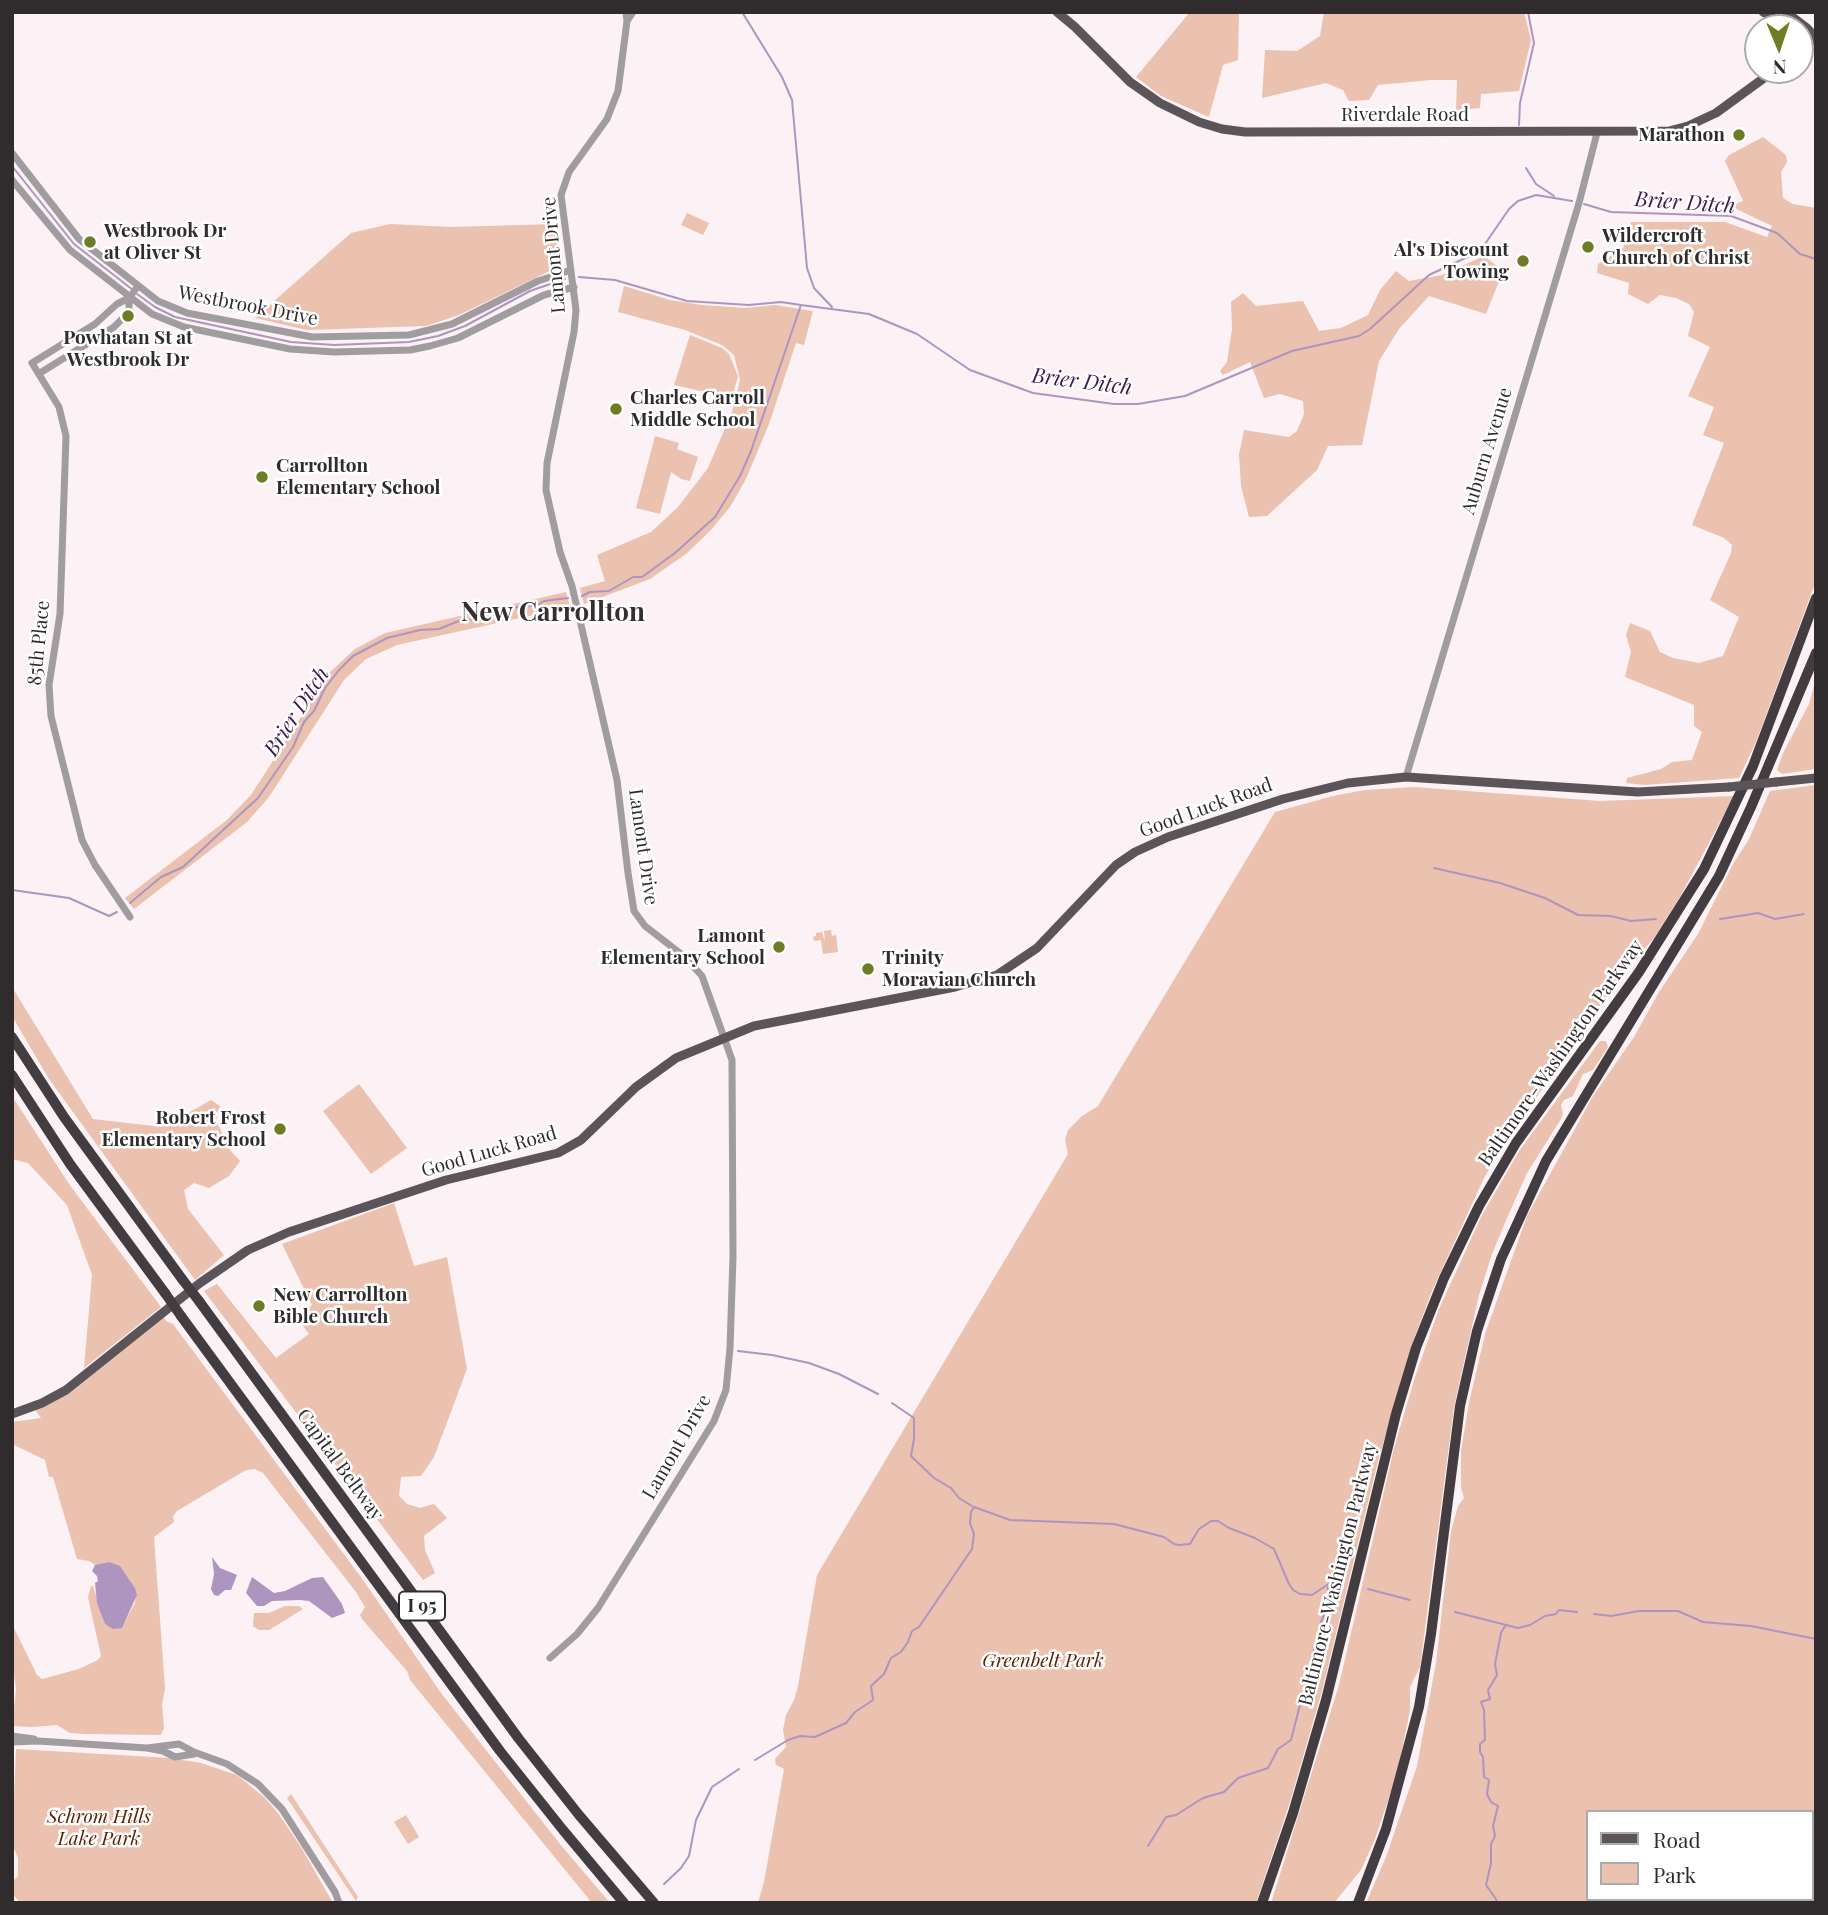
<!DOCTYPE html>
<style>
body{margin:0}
#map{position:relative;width:1828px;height:1915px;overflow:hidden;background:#fcf1f4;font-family:"Playfair Display",serif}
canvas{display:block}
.frame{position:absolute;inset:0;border:14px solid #302c2d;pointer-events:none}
.legend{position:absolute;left:1586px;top:1810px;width:228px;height:91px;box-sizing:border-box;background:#fff;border:2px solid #acabab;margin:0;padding:9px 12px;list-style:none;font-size:21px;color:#302c2d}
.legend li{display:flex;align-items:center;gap:14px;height:35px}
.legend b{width:35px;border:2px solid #acabab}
.north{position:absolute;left:1744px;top:14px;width:70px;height:70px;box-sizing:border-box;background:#fff;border:2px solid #acabab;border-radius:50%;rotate:178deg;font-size:19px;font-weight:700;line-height:28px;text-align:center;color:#302c2d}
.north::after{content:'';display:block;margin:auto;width:24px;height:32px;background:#707b26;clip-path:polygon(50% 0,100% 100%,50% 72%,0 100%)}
</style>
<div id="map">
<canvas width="1828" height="1915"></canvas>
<div class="frame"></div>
<ul class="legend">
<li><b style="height:9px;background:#5b555a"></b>Road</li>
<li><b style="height:19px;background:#ebc1af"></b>Park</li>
</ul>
<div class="north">N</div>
</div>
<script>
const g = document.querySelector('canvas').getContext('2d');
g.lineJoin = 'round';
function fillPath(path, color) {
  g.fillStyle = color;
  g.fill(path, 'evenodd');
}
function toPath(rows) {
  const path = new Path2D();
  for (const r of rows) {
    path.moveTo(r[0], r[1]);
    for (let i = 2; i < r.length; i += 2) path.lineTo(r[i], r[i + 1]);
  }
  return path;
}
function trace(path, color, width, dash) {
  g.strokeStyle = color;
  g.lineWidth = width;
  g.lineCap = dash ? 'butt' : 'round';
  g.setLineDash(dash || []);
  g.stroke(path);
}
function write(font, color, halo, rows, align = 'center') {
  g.font = font + ' "Playfair Display",serif';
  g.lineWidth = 5;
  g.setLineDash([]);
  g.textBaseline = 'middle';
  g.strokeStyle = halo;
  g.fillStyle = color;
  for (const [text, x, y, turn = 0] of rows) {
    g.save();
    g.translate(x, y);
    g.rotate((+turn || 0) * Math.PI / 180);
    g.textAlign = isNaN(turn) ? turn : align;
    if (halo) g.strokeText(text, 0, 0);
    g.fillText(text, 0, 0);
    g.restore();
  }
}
fillPath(toPath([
 [1190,12,1239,12,1238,60,1223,65,1209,117,1161,96,1136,77],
 [1324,12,1524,12,1531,40,1519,91,1481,94,1480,108,1456,110,1457,80,1431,80,1378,85,1369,100,1349,101,1343,90,1326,83,1262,98,1265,50,1297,51,1320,36],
 [1763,137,1786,155,1787,162,1781,172,1783,198,1793,204,1816,208,1816,581,1756,742,1739,778,1644,785,1626,783,1627,778,1661,769,1672,762,1692,760,1702,732,1694,726,1694,705,1625,677,1631,652,1626,635,1630,623,1650,631,1660,652,1673,658,1699,663,1723,656,1739,617,1710,600,1731,553,1732,545,1724,538,1692,525,1724,443,1703,435,1714,407,1688,396,1710,347,1688,336,1694,312,1689,304,1676,298,1660,295,1648,304,1628,294,1629,283,1597,273,1598,264,1623,248,1629,233,1631,222,1725,222,1767,237,1772,226,1730,206,1743,201,1725,161,1729,155],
 [687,213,709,223,703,235,681,225],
 [390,224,452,227,555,224,562,265,459,315,426,326,307,330,255,318,351,233],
 [1484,256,1503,271,1486,314,1429,296,1399,329,1379,361,1362,445,1328,446,1317,470,1267,516,1249,517,1241,486,1239,454,1244,430,1289,437,1297,431,1304,414,1303,401,1280,394,1264,398,1250,362,1223,375,1220,371,1227,362,1232,329,1231,302,1243,293,1256,306,1303,301,1319,331,1341,328,1368,315,1380,290,1396,271,1409,281,1442,275],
 [624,286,670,300,702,305,745,308,775,305,813,311,804,345,796,343,769,424,746,479,730,507,710,531,686,554,650,579,584,604,580,588,605,581,597,555,651,532,678,507,708,468,732,412,740,380,734,355,722,345,685,330,618,312],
 [690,335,722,348,729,354,738,376,732,398,674,385],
 [655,436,679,443,677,449,698,457,690,481,681,479,671,472,660,514,636,508],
 [566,592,570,607,397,645,366,659,344,680,269,797,247,822,134,909,125,898,227,820,251,795,329,673,355,649,385,633],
 [1816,679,1816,769,1782,774,1777,770,1783,753,1809,704],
 [1816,785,1816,1903,1366,1903,1386,1857,1417,1766,1436,1663,1451,1531,1458,1506,1464,1498,1461,1487,1461,1451,1469,1403,1485,1334,1527,1216,1593,1096,1634,1037,1659,992,1698,934,1733,864,1749,839,1770,791],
 [1588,1812,1812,1812,1812,1899,1588,1899],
 [1414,787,1600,801,1734,796,1681,895,1654,938,1624,972,1619,983,1600,1006,1508,1138,1484,1178,1432,1291,1415,1336,1379,1457,1322,1691,1290,1802,1256,1903,758,1903,764,1882,784,1769,776,1765,775,1759,786,1747,783,1730,786,1715,794,1700,798,1686,817,1575,1068,1154,1065,1140,1068,1130,1082,1116,1098,1106,1275,812,1333,796,1365,790],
 [831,930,832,936,836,935,838,952,823,954,821,940,814,941,813,937,816,936,816,933,822,932,825,942,824,931],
 [12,987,93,1119,154,1126,183,1116,211,1100,220,1106,216,1120,230,1150,240,1161,229,1176,209,1188,194,1183,184,1190,188,1209,224,1255,195,1280,49,1079,12,1016],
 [1600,1041,1606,1041,1608,1047,1593,1070,1583,1074,1573,1096,1564,1100,1561,1105,1563,1114,1561,1119,1527,1173,1507,1218,1492,1254,1479,1295,1454,1407,1420,1667,1410,1687,1410,1710,1397,1774,1375,1839,1361,1870,1334,1903,1271,1903,1339,1685,1394,1448,1415,1377,1439,1309,1481,1217,1519,1151],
 [359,1084,407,1148,371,1174,323,1111],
 [12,1096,69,1184,161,1307,84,1368,92,1275,67,1205,28,1163,12,1159],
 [394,1203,414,1266,447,1257,467,1369,434,1457,421,1476,401,1477,399,1496,407,1504,420,1508,434,1504,447,1518,424,1536,425,1550,435,1573,423,1580,204,1291,217,1284,276,1358,309,1334,297,1318,312,1305,282,1244],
 [162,1314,166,1321,173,1324,363,1580,441,1693,560,1844,610,1903,592,1903,579,1887,410,1680,407,1671,362,1619,360,1615,365,1607,356,1592,263,1473,255,1469,246,1470,177,1511,173,1516,174,1522,154,1537,165,1688,162,1705,164,1728,161,1735,86,1734,70,1733,57,1725,31,1727,12,1726,16,1689,12,1659,12,1624,37,1675,42,1679,79,1669,98,1660,101,1656,88,1597,91,1586,93,1586,105,1624,122,1627,135,1603,136,1591,129,1579,109,1562,95,1565,89,1561,77,1559,53,1477,49,1477,45,1460,12,1444,12,1422,41,1418,33,1407,42,1403],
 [285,1606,299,1606,303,1609,269,1630,259,1630,253,1626,254,1613,269,1613],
 [16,1749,170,1758,201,1763,237,1775,264,1797,278,1813,301,1847,333,1903,21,1903,12,1894,12,1882,18,1876,18,1858,12,1844],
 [291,1794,358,1897,356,1901,287,1798],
 [406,1815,419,1837,408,1844,394,1822]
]), '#ebc1af');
fillPath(toPath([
 [212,1557,220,1568,237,1575,231,1590,225,1590,218,1596,214,1595,211,1589,214,1574],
 [109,1562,120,1566,135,1588,137,1595,122,1628,113,1629,105,1624,97,1603,95,1583,98,1581,97,1576,92,1571,95,1565],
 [252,1577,274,1593,285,1591,312,1578,323,1577,342,1604,345,1613,332,1618,309,1601,300,1600,272,1601,264,1606,257,1606,246,1593]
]), '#ad95c0');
trace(toPath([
 [742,12,782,77,792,100,807,268,814,288,832,307],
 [1519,125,1520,103,1534,43,1528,12],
 [12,166,74,244,133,290],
 [1526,168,1536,184,1554,196],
 [1584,204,1611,212,1731,216,1777,233,1800,254,1816,259],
 [579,277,615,280,687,301,749,305,781,302,801,305],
 [137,294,155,307,175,317,291,342,334,345,409,342,438,336,465,326,530,291,565,279],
 [582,596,590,592,609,591,633,577,642,577,675,553,715,517,740,476,751,451,801,305,869,314,917,334,970,370,1033,393,1114,404,1138,404,1185,396,1292,351,1359,336,1370,329,1429,275,1476,253,1485,244,1509,209,1518,201,1536,195,1572,201],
 [1434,868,1500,883,1545,898,1578,915,1611,916,1631,921,1656,919],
 [12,890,69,898,109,916,117,912],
 [130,903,161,877,183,867,258,798,293,747,304,722,314,711,325,688,339,670,353,656,387,638,420,630,439,629,461,620,487,619,507,609,523,606,536,606,544,601,568,598],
 [1720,919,1758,913,1775,919,1804,914],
 [738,1351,772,1355,809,1363,839,1374,878,1394],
 [892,1403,914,1418,914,1439,911,1456,934,1478,951,1488,959,1498,972,1506],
 [1368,1589,1410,1600],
 [1455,1612,1518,1628,1530,1625,1545,1616,1556,1614,1559,1610,1577,1612],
 [1594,1614,1611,1616,1639,1611,1678,1611,1703,1622,1751,1626,1816,1639],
 [755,1760,788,1740,800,1736,815,1737,846,1723,855,1712,873,1700,871,1686,884,1674,891,1658,901,1652,908,1642,912,1631,919,1627,972,1549,974,1534,970,1523,971,1512,974,1507,1010,1520,1114,1524,1164,1537,1174,1544,1179,1545,1190,1544,1199,1529,1211,1521,1218,1521,1229,1528,1255,1538,1274,1549,1289,1584,1293,1590,1300,1594,1312,1595,1333,1581,1340,1580],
 [1148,1846,1166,1817,1176,1815,1203,1798,1224,1792,1238,1778,1268,1768,1278,1749,1291,1740,1315,1646,1319,1638,1321,1622,1328,1605,1328,1587],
 [664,1884,681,1868,689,1856,696,1820,712,1787,739,1769],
 [1497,1903,1496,1899,1486,1885,1491,1863,1491,1844,1495,1836,1493,1826,1498,1806,1491,1802,1487,1794,1489,1780,1484,1777,1483,1757,1480,1752,1480,1744,1485,1740,1484,1710,1481,1702,1490,1699,1488,1690,1497,1675,1495,1664,1501,1633,1505,1626]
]), '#ad95c0', 2);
trace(toPath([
 [627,21,633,12],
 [12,153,79,239,158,301,187,313,312,337,409,335,452,324,538,281,571,270],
 [12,180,70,250,152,314,184,327,290,349,334,352,410,350,430,346,458,338,544,295,574,287],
 [40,373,114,327,125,316,129,309,129,298],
 [1406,777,1579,203,1597,133],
 [130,917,95,865,82,840,51,716,49,685,60,614,66,436,59,407,32,363,95,324,117,304,129,298,138,286],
 [550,1658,577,1634,598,1608,714,1421,726,1390,730,1348,733,1257,732,1060,702,976,685,957,645,926,634,911,628,873,617,780,572,586,560,552,546,490,547,463,574,332,576,310,561,195,569,172,607,119,618,91,627,21,626,12],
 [12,1736,34,1739],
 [12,1742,38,1741,147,1748,163,1751,175,1757,194,1754],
 [147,1748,179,1744,194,1752,227,1764,258,1784,282,1809,335,1892,339,1903]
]), '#a09c9f', 7);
trace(toPath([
 [1057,12,1075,27,1130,82,1160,103,1199,122,1222,129,1245,132,1669,131,1688,126,1716,113,1775,70],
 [1763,12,1790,28],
 [1786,12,1807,28,1816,38],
 [1800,33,1816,38],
 [1800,50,1816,38],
 [1776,782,1816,778],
 [12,1414,42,1403,66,1390,200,1283,248,1250,289,1232,446,1180,558,1153,581,1140,636,1087,676,1058,754,1026,955,987,997,975,1037,948,1116,865,1135,852,1168,837,1283,799,1348,783,1406,777,1638,792,1729,787]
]), '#5b555a', 9);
trace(toPath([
 [12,1037,64,1117,182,1279],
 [12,1075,70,1164,165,1293],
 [199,1301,519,1739,579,1815,654,1903],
 [181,1316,500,1751,563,1830,624,1903],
 [1262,1903,1293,1813,1326,1700,1396,1414,1416,1348,1444,1278,1479,1206,1516,1143,1639,972,1704,869,1753,766,1816,598],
 [1358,1903,1386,1829,1419,1707,1431,1634,1460,1406,1477,1331,1501,1259,1546,1161,1719,876,1751,807,1816,653]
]), '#433d42', 10);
trace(toPath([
 [1729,787,1776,782]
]), '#5b555a', 9);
trace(toPath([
 [182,1279,199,1301],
 [165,1293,181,1316]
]), '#433d42', 10);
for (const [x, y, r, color] of [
 [1739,135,7,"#707b26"],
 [90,242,7,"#707b26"],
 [1588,247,7,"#707b26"],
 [1523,261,7,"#707b26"],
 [128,316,7,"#707b26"],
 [616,409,7,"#707b26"],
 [262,477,7,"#707b26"],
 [779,947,7,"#707b26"],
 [868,969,7,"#707b26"],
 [280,1129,7,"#707b26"],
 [259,1306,7,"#707b26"]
]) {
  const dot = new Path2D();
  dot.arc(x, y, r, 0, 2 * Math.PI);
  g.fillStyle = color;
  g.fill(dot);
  trace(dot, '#fff', 2.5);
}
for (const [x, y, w] of [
 [422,1606,46]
]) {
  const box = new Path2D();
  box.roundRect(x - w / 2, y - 14.5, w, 29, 5);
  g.fillStyle = '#fff';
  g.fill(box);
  trace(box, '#302c2d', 2);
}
write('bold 18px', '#302c2d', null, [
 ["I 95",422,1606]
]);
write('19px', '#302c2d', '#fff', [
 ["Riverdale Road",1405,115],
 ["Lamont Drive",554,255,-95],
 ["Westbrook Drive",248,306,11],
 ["Auburn Avenue",1487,451,-73],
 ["85th Place",39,643,-84],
 ["Good Luck Road",1206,808,-20],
 ["Lamont Drive",643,847,82],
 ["Baltimore-Washington Parkway",1561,1053,-55],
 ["Good Luck Road",489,1152,-16],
 ["Lamont Drive",677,1447,-60],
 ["Capital Beltway",340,1465,54],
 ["Baltimore-Washington Parkway",1338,1574,-76]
]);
write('bold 19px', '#302c2d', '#fff', [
 ["Marathon",1725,135,"right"],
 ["Westbrook Dr",104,231],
 ["at Oliver St",104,253],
 ["Wildercroft",1602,236],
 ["Church of Christ",1602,258],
 ["Al's Discount",1509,250,"right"],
 ["Towing",1509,272,"right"],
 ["Powhatan St at",128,338,"center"],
 ["Westbrook Dr",128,360,"center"],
 ["Charles Carroll",630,398],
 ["Middle School",630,420],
 ["Carrollton",276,466],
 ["Elementary School",276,488],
 ["Lamont",765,936,"right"],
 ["Elementary School",765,958,"right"],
 ["Trinity",882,958],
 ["Moravian Church",882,980],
 ["Robert Frost",266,1118,"right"],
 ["Elementary School",266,1140,"right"],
 ["New Carrollton",273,1295],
 ["Bible Church",273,1317]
], 'left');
write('italic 19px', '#5e2302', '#fff', [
 ["Greenbelt Park",1043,1661],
 ["Schrom Hills",99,1817],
 ["Lake Park",99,1839]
]);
write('italic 21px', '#3a1a4f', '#fff', [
 ["Brier Ditch",1685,203,4],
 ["Brier Ditch",1082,382,7],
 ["Brier Ditch",297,712,-57]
]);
write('bold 26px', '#362e31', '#fff', [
 ["New Carrollton",553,613]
]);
</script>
